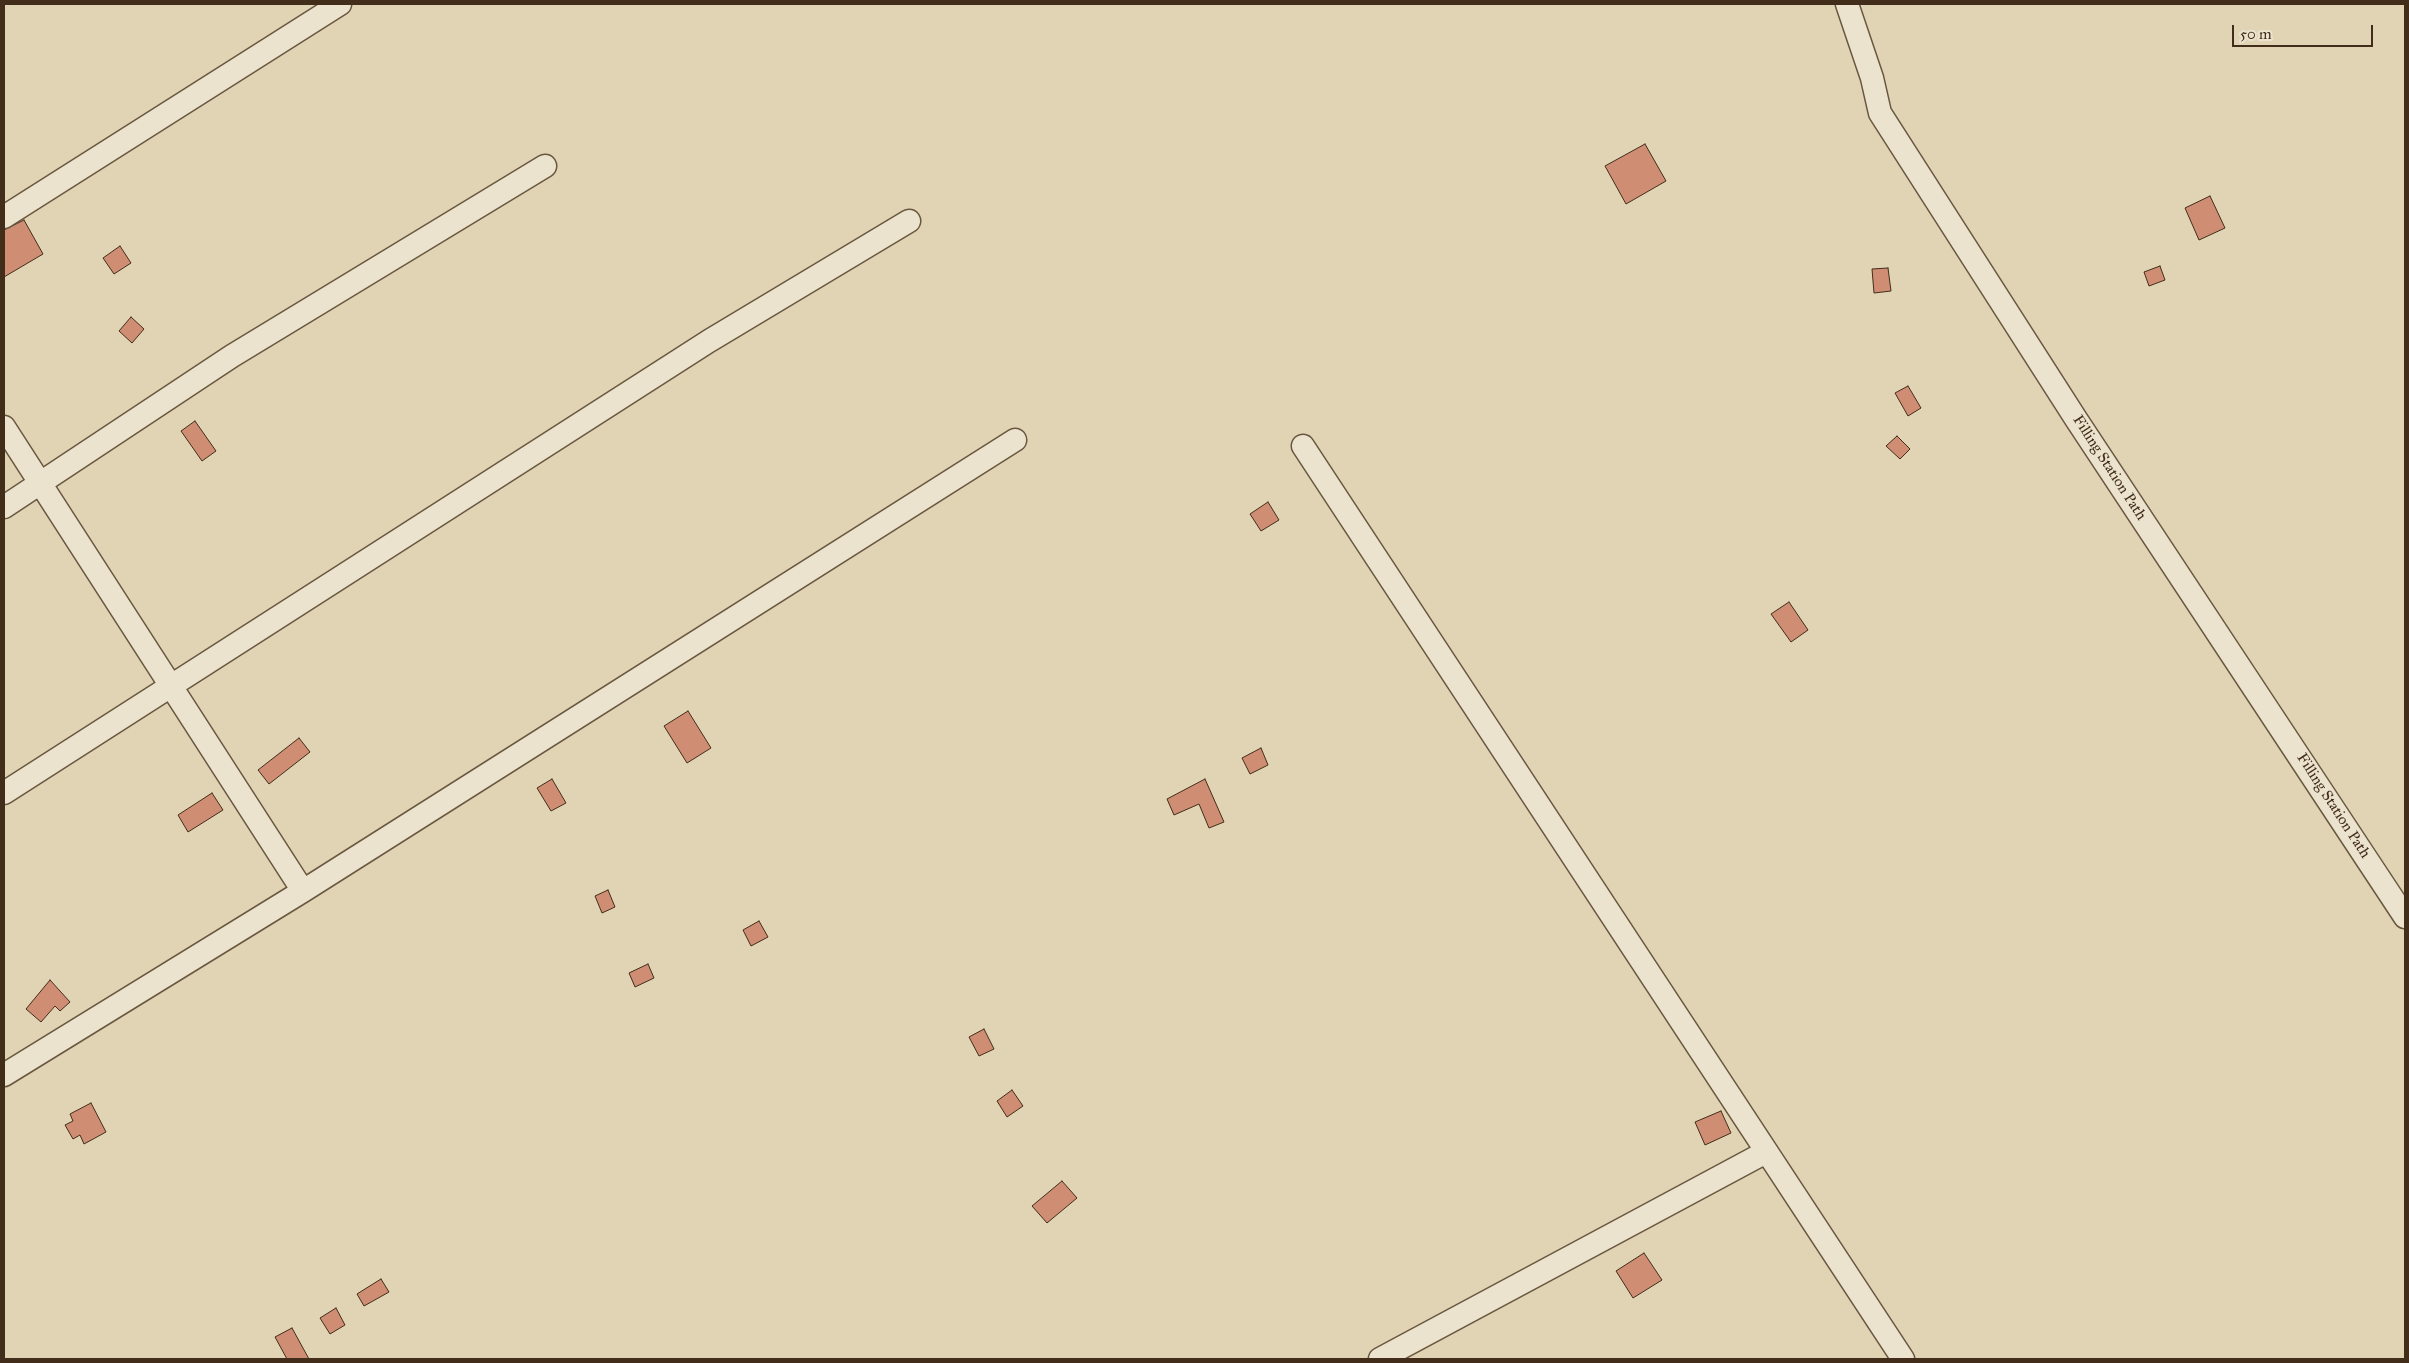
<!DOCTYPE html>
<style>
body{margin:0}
#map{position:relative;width:2409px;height:1363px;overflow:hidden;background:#e0d4b4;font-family:"IM FELL Great Primer",serif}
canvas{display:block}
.frame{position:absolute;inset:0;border:5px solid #412d19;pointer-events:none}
.scale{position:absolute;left:2232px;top:25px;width:141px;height:22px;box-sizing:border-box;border:2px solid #412d19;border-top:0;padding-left:6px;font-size:15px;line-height:18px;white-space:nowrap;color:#412d19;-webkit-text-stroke:4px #ebe3ce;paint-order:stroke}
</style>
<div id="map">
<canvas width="2409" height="1363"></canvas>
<div class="frame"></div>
<div class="scale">50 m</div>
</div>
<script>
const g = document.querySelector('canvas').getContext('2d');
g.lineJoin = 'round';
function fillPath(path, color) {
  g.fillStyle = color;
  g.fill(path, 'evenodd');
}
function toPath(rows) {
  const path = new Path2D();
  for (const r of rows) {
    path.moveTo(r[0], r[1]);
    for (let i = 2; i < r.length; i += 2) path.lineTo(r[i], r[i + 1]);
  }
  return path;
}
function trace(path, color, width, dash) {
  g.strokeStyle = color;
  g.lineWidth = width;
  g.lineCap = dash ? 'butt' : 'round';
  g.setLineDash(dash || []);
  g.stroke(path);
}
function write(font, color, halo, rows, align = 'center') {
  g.font = font + ' "IM FELL Great Primer",serif';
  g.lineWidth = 4.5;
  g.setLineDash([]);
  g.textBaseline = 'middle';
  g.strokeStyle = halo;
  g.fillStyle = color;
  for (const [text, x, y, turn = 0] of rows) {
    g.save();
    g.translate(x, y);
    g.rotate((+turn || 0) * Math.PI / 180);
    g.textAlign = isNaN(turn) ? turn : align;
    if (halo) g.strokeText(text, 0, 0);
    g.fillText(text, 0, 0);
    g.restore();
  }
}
const building = toPath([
 [1645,144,1666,181,1626,204,1605,166,1645,144],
 [2210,196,2225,228,2199,240,2185,208,2210,196],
 [24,220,43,254,4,277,4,230,24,220],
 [120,246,131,263,114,274,103,258,120,246],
 [2160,266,2165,280,2149,286,2144,272,2160,266],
 [1888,268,1891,291,1874,293,1872,269,1888,268],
 [131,317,144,329,132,343,119,331,131,317],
 [1908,386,1921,408,1908,416,1895,393,1908,386],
 [195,421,216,451,202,461,181,431,195,421],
 [1897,436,1910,449,1900,459,1886,446,1897,436],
 [1268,502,1279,520,1261,531,1250,514,1268,502],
 [1789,602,1808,630,1791,642,1771,614,1789,602],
 [688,711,711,748,687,763,664,726,688,711],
 [299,738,310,752,269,784,258,770,299,738],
 [1261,748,1268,765,1250,774,1242,758,1261,748],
 [552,779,566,803,551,811,537,788,552,779],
 [1205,779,1224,822,1209,828,1199,804,1174,815,1167,799,1205,779],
 [212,793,223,810,188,832,178,815,212,793],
 [608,890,615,907,602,913,595,896,608,890],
 [759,921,768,937,751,946,743,930,759,921],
 [648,964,654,978,635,987,629,973,648,964],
 [50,980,70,1002,60,1011,55,1006,41,1022,26,1009,50,980],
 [984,1029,994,1049,979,1056,969,1037,984,1029],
 [1012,1090,1023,1106,1007,1117,997,1101,1012,1090],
 [91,1103,106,1132,84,1144,80,1135,73,1139,65,1125,73,1121,70,1114,91,1103],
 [1721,1111,1731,1133,1705,1145,1695,1122,1721,1111],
 [1062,1181,1077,1198,1047,1223,1032,1206,1062,1181],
 [1644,1253,1662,1280,1633,1298,1616,1271,1644,1253],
 [381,1279,389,1292,364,1306,357,1294,381,1279],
 [336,1308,345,1325,330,1334,320,1318,336,1308],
 [292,1328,309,1359,287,1359,275,1337,292,1328]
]);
fillPath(building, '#cf8d74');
trace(building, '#412d19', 1);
const street = toPath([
 [1847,4,1872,78,1880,113,2076,419,2405,917],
 [4,217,340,4],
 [4,427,303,891],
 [1303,446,1903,1359],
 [4,507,232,356,545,166],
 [4,793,709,341,909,221],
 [4,1075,303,891,1015,440],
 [1380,1359,1766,1152]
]);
trace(street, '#695740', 25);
trace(street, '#ebe3ce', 22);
write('15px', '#412d19', '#ebe3ce', [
 ["Filling Station Path",2109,468,57],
 ["Filling Station Path",2333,806,57]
]);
</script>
